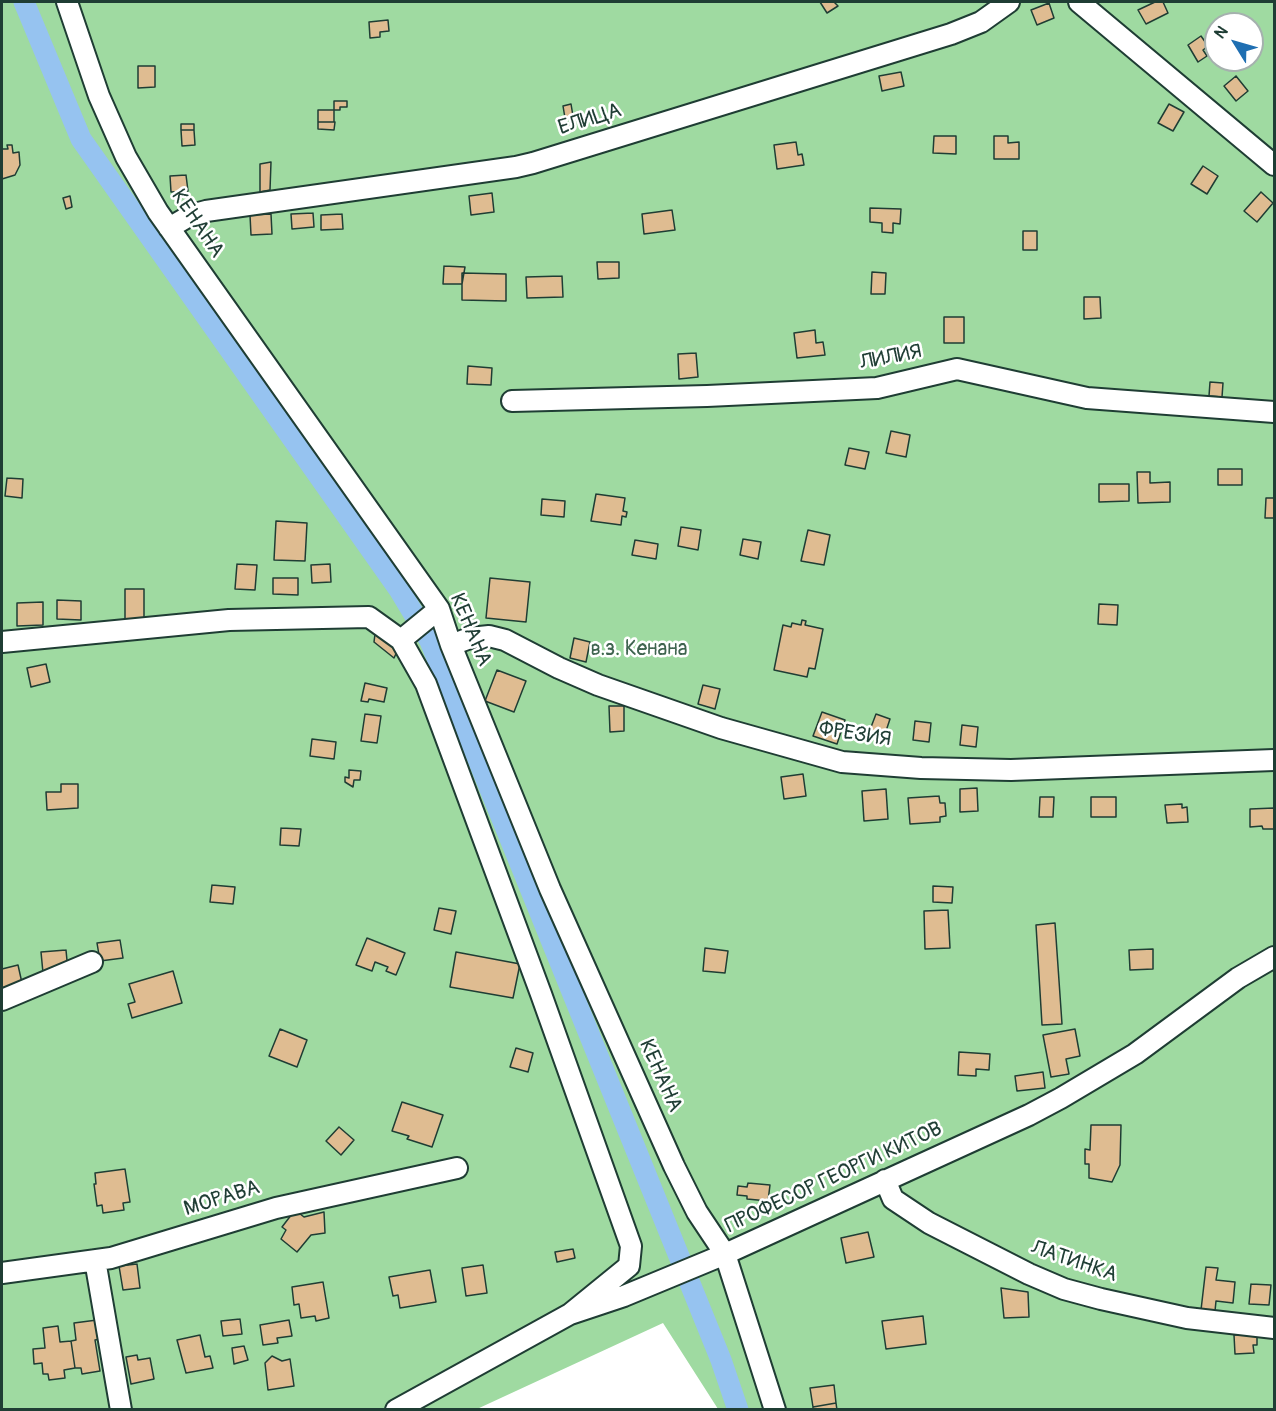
<!DOCTYPE html>
<meta charset="utf-8">
<style>
body{margin:0}
#map{position:relative;width:1276px;height:1411px;overflow:hidden;background:#fff;font-family:Pangolin,sans-serif}
canvas{display:block}
.frame{position:absolute;inset:0;border:3px solid #1f3d34;pointer-events:none}
.north{position:absolute;left:1204px;top:12px;width:60px;height:60px;box-sizing:border-box;background:#fff;border:2px solid #a5b1ae;border-radius:50%;rotate:307deg;font-size:16px;font-weight:700;line-height:24px;text-align:center;color:#1f3d34}
.north::after{content:'';display:block;margin:auto;width:21px;height:27px;background:#1f6fb2;clip-path:polygon(50% 0,100% 100%,50% 72%,0 100%)}
</style>
<div id="map">
<canvas width="1276" height="1411"></canvas>
<div class="frame"></div>
<div class="north">N</div>
</div>
<script>
const g = document.querySelector('canvas').getContext('2d');
g.lineJoin = 'round';
function fillPath(path, color) {
  g.fillStyle = color;
  g.fill(path, 'evenodd');
}
function toPath(rows) {
  const path = new Path2D();
  for (const r of rows) {
    path.moveTo(r[0], r[1]);
    for (let i = 2; i < r.length; i += 2) path.lineTo(r[i], r[i + 1]);
  }
  return path;
}
function trace(path, color, width, dash) {
  g.strokeStyle = color;
  g.lineWidth = width;
  g.lineCap = dash ? 'butt' : 'round';
  g.setLineDash(dash || []);
  g.stroke(path);
}
function write(font, color, halo, rows, align = 'center') {
  g.font = font + ' Pangolin,sans-serif';
  g.lineWidth = 5;
  g.setLineDash([]);
  g.textBaseline = 'middle';
  g.strokeStyle = halo;
  g.fillStyle = color;
  for (const [text, x, y, turn = 0] of rows) {
    g.save();
    g.translate(x, y);
    g.rotate((+turn || 0) * Math.PI / 180);
    g.textAlign = isNaN(turn) ? turn : align;
    if (halo) g.strokeText(text, 0, 0);
    g.fillText(text, 0, 0);
    g.restore();
  }
}
fillPath(toPath([
 [2,2,1274,2,1274,1409,718,1409,663,1323,477,1409,2,1410],
 [1216,24,1252,24,1252,60,1216,60]
]), '#9fdaa1');
trace(toPath([
 [24,2,81,139,400,591,430,641,721,1360,738,1410]
]), '#96c3f0', 21);
const building = toPath([
 [820,2,834,2,838,6,827,13,820,2],
 [1155,2,1163,2,1168,13,1146,24,1138,10,1155,2],
 [1049,3,1054,18,1037,25,1031,10,1049,3],
 [388,20,389,31,380,32,380,37,370,38,369,22,388,20],
 [1201,36,1208,46,1203,50,1207,56,1198,62,1188,45,1201,36],
 [138,66,155,66,155,87,138,88,138,66],
 [901,72,904,86,882,91,879,76,901,72],
 [1236,76,1248,91,1236,101,1224,86,1236,76],
 [334,101,347,101,347,107,340,107,340,110,334,110,334,101],
 [571,104,573,116,565,118,563,106,571,104],
 [1169,104,1184,112,1173,131,1158,123,1169,104],
 [318,110,334,110,334,122,318,122,318,110],
 [318,122,335,122,334,130,318,129,318,122],
 [181,124,194,124,194,130,181,130,181,124],
 [181,130,194,130,195,145,182,146,181,130],
 [934,136,956,136,956,154,933,153,934,136],
 [994,136,1008,136,1008,143,1019,142,1019,159,994,159,994,136],
 [796,142,798,155,802,154,804,165,777,169,774,145,796,142],
 [7,145,12,145,13,153,19,152,20,165,15,175,2,179,2,149,8,149,7,145],
 [271,162,270,190,260,192,260,164,271,162],
 [1203,166,1218,176,1207,194,1191,184,1203,166],
 [186,175,188,191,171,192,170,176,186,175],
 [1261,192,1273,203,1257,222,1244,211,1261,192],
 [492,193,494,212,471,215,469,196,492,193],
 [70,196,72,207,66,209,63,198,70,196],
 [870,208,901,209,900,224,893,223,893,233,882,232,882,223,870,222,870,208],
 [672,210,675,230,644,234,642,214,672,210],
 [313,213,314,227,292,229,291,214,313,213],
 [271,214,272,234,251,235,250,215,271,214],
 [342,214,343,229,321,230,321,215,342,214],
 [1023,231,1037,231,1037,250,1023,250,1023,231],
 [597,262,619,262,619,278,598,279,597,262],
 [444,266,465,267,462,284,443,284,444,266],
 [872,272,886,273,885,294,871,294,872,272],
 [462,273,506,274,506,301,462,300,462,273],
 [562,276,563,297,527,298,526,277,562,276],
 [1084,297,1100,297,1101,318,1084,319,1084,297],
 [944,317,964,317,964,343,944,343,944,317],
 [815,330,816,343,823,342,825,355,797,358,794,333,815,330],
 [696,353,698,377,679,379,678,354,696,353],
 [468,366,492,368,491,385,467,384,468,366],
 [1210,382,1223,383,1222,397,1209,396,1210,382],
 [891,431,910,435,906,457,886,453,891,431],
 [849,448,869,452,865,469,845,465,849,448],
 [1218,469,1242,469,1242,485,1218,485,1218,469],
 [1137,472,1150,472,1150,483,1170,482,1170,502,1138,503,1137,472],
 [7,478,23,479,22,498,5,496,7,478],
 [1099,484,1129,484,1129,501,1099,502,1099,484],
 [596,494,625,498,623,511,627,512,626,517,622,516,621,525,591,521,596,494],
 [1266,498,1274,498,1274,518,1265,518,1266,498],
 [542,499,565,501,564,517,541,515,542,499],
 [276,521,307,523,305,561,274,560,276,521],
 [681,527,701,530,698,550,678,546,681,527],
 [808,530,830,535,824,565,801,561,808,530],
 [743,539,761,542,758,559,740,555,743,539],
 [635,540,658,544,656,559,632,555,635,540],
 [237,564,257,565,255,590,235,589,237,564],
 [330,564,331,582,312,583,311,565,330,564],
 [273,578,298,578,298,595,273,594,273,578],
 [490,578,530,582,526,622,486,618,490,578],
 [125,589,144,589,144,619,125,619,125,589],
 [57,600,81,601,81,620,57,619,57,600],
 [43,602,43,625,17,626,17,603,43,602],
 [1099,604,1118,605,1117,625,1098,624,1099,604],
 [802,620,806,621,805,625,823,629,815,669,809,668,807,677,774,670,783,625,791,627,792,623,801,625,802,620],
 [376,626,400,645,394,658,374,642,376,626],
 [574,638,590,642,586,662,570,658,574,638],
 [46,664,50,682,31,687,27,668,46,664],
 [497,670,526,681,514,712,485,701,497,670],
 [365,683,387,688,384,702,369,699,368,702,361,701,365,683],
 [703,685,720,689,715,709,698,704,703,685],
 [609,706,624,706,624,731,610,732,609,706],
 [822,712,845,720,837,744,813,736,822,712],
 [365,714,381,716,377,743,361,741,365,714],
 [876,714,890,719,883,740,868,735,876,714],
 [915,721,931,723,929,742,913,740,915,721],
 [962,725,978,727,976,747,960,745,962,725],
 [312,739,336,742,334,759,310,756,312,739],
 [349,770,361,771,360,780,354,780,353,787,345,782,345,777,349,778,349,770],
 [803,774,806,796,784,799,781,777,803,774],
 [61,784,78,784,78,808,47,810,46,792,61,792,61,784],
 [977,788,978,811,960,812,960,789,977,788],
 [886,789,888,819,864,821,862,791,886,789],
 [939,796,940,803,945,803,946,816,940,817,940,822,910,824,908,798,939,796],
 [1040,797,1054,797,1053,817,1039,817,1040,797],
 [1091,797,1116,797,1116,817,1091,817,1091,797],
 [1182,804,1182,808,1187,807,1188,822,1167,823,1165,805,1182,804],
 [1274,808,1274,829,1263,829,1262,826,1250,827,1250,809,1274,808],
 [281,828,301,829,299,846,280,845,281,828],
 [212,885,235,887,233,904,210,902,212,885],
 [933,886,953,887,952,903,933,902,933,886],
 [439,908,456,911,451,934,434,930,439,908],
 [948,910,950,948,925,949,924,911,948,910],
 [1055,923,1062,1024,1042,1025,1036,925,1055,923],
 [367,938,405,953,396,975,386,971,388,967,375,962,372,971,356,965,367,938],
 [120,940,123,958,100,961,97,943,120,940],
 [705,948,728,951,725,973,703,971,705,948],
 [1153,949,1153,969,1130,970,1129,950,1153,949],
 [66,950,68,971,43,973,41,952,66,950],
 [456,952,520,964,513,998,450,987,456,952],
 [18,965,22,983,2,988,2,969,18,965],
 [173,971,182,1003,132,1018,128,1004,135,1002,129,984,173,971],
 [280,1029,307,1040,297,1067,269,1056,280,1029],
 [1075,1029,1080,1056,1066,1059,1069,1074,1051,1077,1043,1035,1075,1029],
 [516,1048,533,1053,528,1072,510,1067,516,1048],
 [959,1052,990,1054,989,1070,976,1069,976,1076,958,1075,959,1052],
 [1043,1072,1045,1088,1017,1091,1015,1076,1043,1072],
 [402,1102,443,1115,432,1147,407,1139,409,1136,392,1131,402,1102],
 [1091,1125,1121,1125,1120,1165,1112,1182,1089,1178,1089,1164,1085,1164,1085,1149,1090,1150,1091,1125],
 [339,1127,354,1140,341,1155,326,1141,339,1127],
 [125,1169,130,1202,123,1203,124,1210,103,1213,102,1205,97,1206,94,1184,96,1184,95,1173,125,1169],
 [748,1183,770,1185,768,1201,747,1199,747,1196,737,1195,738,1186,747,1187,748,1183],
 [295,1210,304,1217,324,1212,325,1233,311,1235,297,1252,281,1239,286,1230,282,1227,295,1210],
 [868,1232,874,1257,846,1263,841,1238,868,1232],
 [573,1249,575,1258,557,1262,555,1252,573,1249],
 [137,1264,140,1288,123,1290,119,1266,137,1264],
 [483,1265,487,1293,466,1296,462,1268,483,1265],
 [1206,1267,1218,1268,1216,1280,1235,1282,1233,1303,1216,1301,1215,1311,1201,1310,1206,1267],
 [430,1270,436,1302,400,1308,398,1295,393,1296,389,1277,430,1270],
 [323,1282,329,1318,316,1321,315,1316,301,1318,299,1304,294,1305,292,1287,323,1282],
 [1251,1284,1271,1285,1269,1305,1249,1304,1251,1284],
 [1001,1288,1028,1292,1029,1317,1004,1318,1001,1288],
 [923,1316,926,1344,886,1349,882,1321,923,1316],
 [240,1319,242,1334,223,1336,221,1321,240,1319],
 [97,1320,100,1339,95,1340,100,1371,82,1374,81,1368,75,1368,71,1341,76,1340,74,1323,97,1320],
 [289,1320,292,1336,277,1338,278,1343,263,1345,260,1325,289,1320],
 [58,1326,60,1342,71,1341,75,1368,64,1370,65,1378,49,1380,48,1374,43,1374,42,1363,34,1364,33,1349,45,1348,43,1328,58,1326],
 [1257,1334,1257,1345,1253,1345,1254,1353,1235,1354,1234,1335,1257,1334],
 [200,1335,205,1357,210,1356,213,1368,186,1373,177,1340,200,1335],
 [244,1346,248,1360,234,1364,232,1348,244,1346],
 [137,1355,138,1360,150,1358,154,1379,131,1384,126,1357,137,1355],
 [272,1356,282,1361,290,1359,294,1386,268,1390,265,1363,272,1356],
 [834,1385,836,1403,813,1407,810,1388,834,1385],
 [836,1403,837,1410,813,1410,813,1407,836,1403]
]);
fillPath(building, '#dfbc91');
trace(building, '#1f3d34', 1.5);
const minor = toPath([
 [67,2,99,96,126,157,158,212,439,609,451,645,550,889,674,1166,697,1212,725,1254,775,1410],
 [1079,2,1274,165],
 [169,228,191,215,206,211,516,167,533,163,951,34,981,22,1009,2],
 [512,401,707,396,877,388,957,369,1087,398,1274,412],
 [401,640,439,609],
 [2,642,229,620,369,617,401,640,426,684,541,994,631,1246,629,1266,570,1314],
 [451,645,470,638,489,636,505,640,559,668,598,685,721,728,842,762,921,768,1011,770,1274,760],
 [2,1000,92,962],
 [885,1180,893,1199,929,1223,1029,1274,1064,1289,1101,1299,1187,1318,1274,1328],
 [95,1260,121,1410],
 [2,1273,111,1258,276,1208,457,1168],
 [396,1410,570,1314,624,1296,723,1255,1029,1115,1061,1098,1135,1054,1238,978,1274,957]
]);
trace(minor, '#1f3d34', 24);
trace(minor, '#fff', 20);
write('21px', '#1f3d34', '#fff', [
 ["ЕЛИЦА",590,120,-17],
 ["КЕНАНА",197,224,56],
 ["ЛИЛИЯ",891,358,-11],
 ["КЕНАНА",470,630,67],
 ["ФРЕЗИЯ",855,735,9],
 ["КЕНАНА",660,1076,66],
 ["ПРОФЕСОР ГЕОРГИ КИТОВ",834,1178,-25],
 ["МОРАВА",222,1199,-17],
 ["ЛАТИНКА",1074,1262,19]
]);
write('21px', '#3f644f', '#fff', [
 ["в.з. Кенана",639,650]
]);
</script>
